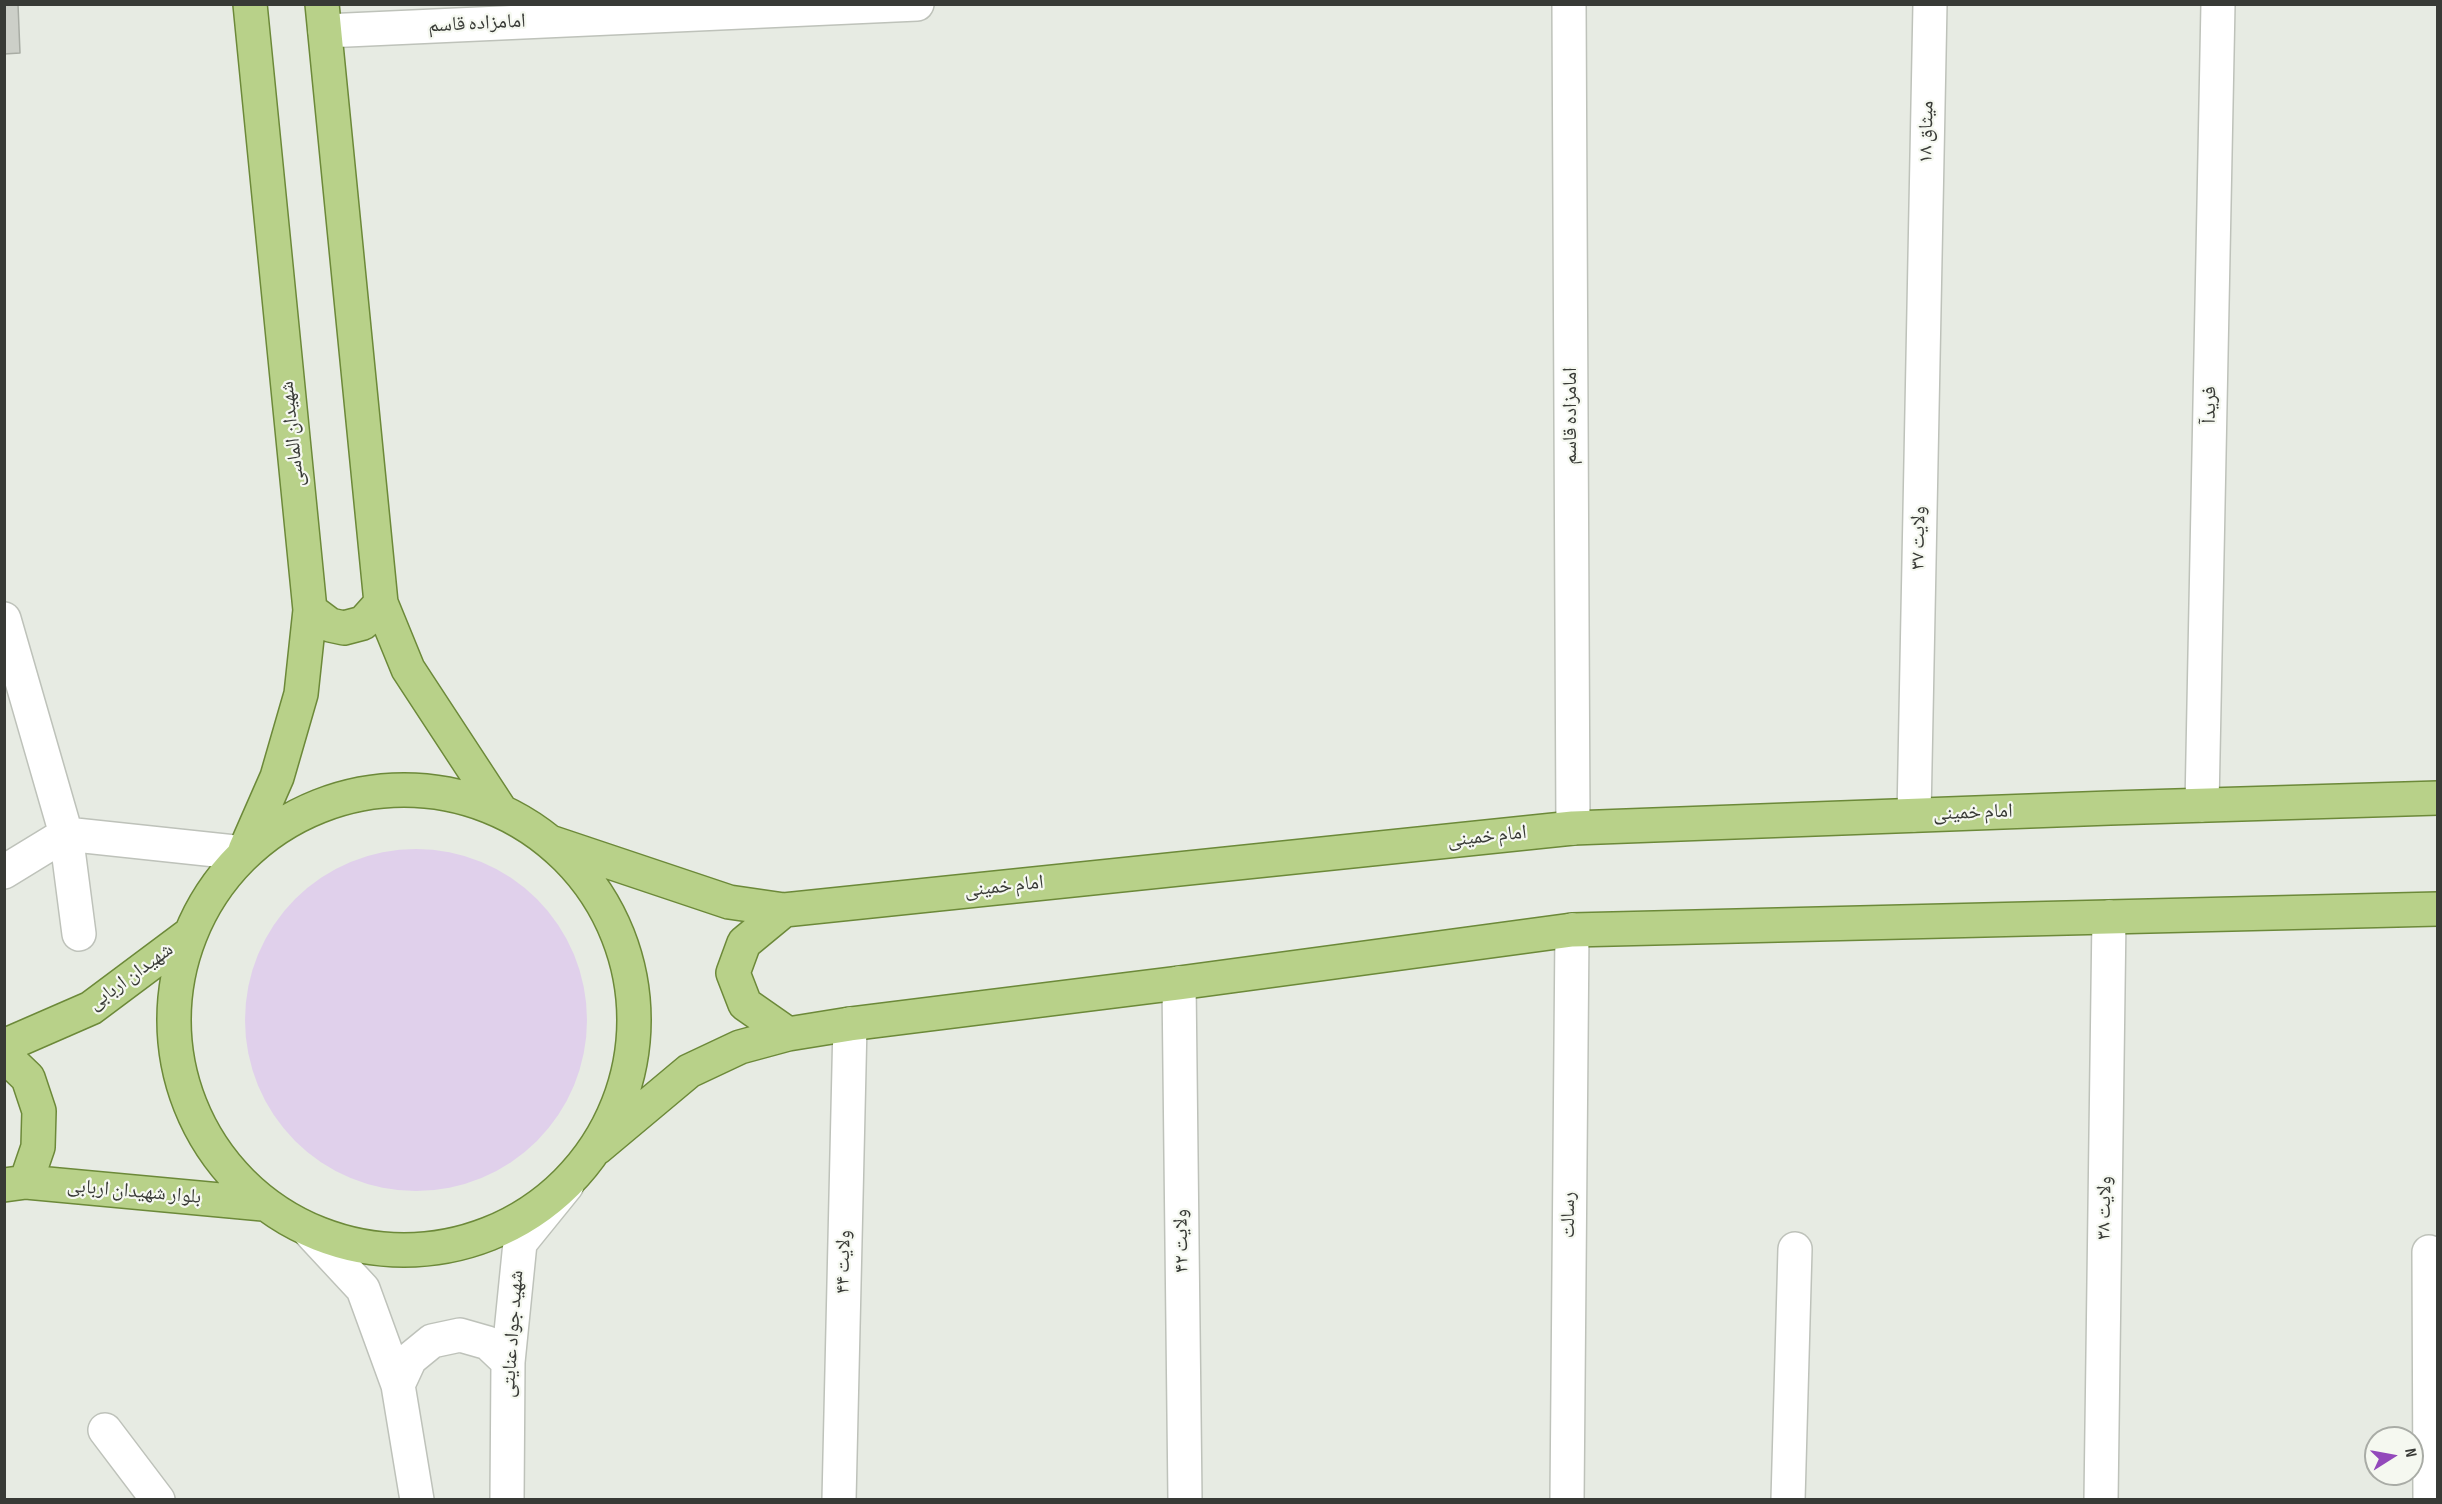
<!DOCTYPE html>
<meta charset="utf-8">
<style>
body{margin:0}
#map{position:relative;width:2442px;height:1504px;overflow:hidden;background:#e7ebe3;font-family:"Sofia Sans Condensed",sans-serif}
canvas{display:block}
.frame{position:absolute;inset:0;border:6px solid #383a36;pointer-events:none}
.north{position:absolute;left:2364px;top:1426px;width:60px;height:60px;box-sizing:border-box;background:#f5f8f0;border:2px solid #a9aca6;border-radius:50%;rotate:79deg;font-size:16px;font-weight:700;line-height:24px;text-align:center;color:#383a36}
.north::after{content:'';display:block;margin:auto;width:21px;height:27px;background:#9349bb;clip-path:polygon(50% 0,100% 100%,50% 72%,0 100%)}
</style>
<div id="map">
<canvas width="2442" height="1504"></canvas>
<div class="frame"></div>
<div class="north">N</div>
</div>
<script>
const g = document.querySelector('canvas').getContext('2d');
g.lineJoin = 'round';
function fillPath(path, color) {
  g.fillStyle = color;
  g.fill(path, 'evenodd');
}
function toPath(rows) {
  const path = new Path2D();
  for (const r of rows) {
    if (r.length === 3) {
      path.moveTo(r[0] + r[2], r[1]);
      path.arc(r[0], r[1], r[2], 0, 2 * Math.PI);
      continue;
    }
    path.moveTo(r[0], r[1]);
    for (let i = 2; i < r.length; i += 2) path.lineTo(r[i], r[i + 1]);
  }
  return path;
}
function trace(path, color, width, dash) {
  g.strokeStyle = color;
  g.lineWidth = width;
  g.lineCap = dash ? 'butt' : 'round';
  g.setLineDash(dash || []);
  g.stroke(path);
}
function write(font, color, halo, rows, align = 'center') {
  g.font = font + ' "Sofia Sans Condensed","Noto Naskh Arabic",sans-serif';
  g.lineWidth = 4.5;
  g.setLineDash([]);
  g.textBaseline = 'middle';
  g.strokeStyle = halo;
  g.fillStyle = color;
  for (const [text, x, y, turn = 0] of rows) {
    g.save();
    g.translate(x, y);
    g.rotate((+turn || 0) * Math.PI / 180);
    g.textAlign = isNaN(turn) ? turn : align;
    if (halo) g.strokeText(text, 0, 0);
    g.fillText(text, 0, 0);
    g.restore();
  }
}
fillPath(toPath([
 [416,1020,171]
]), '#e0d0eb');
const building = toPath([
 [4,4,18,4,20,53,4,54,4,4]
]);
fillPath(building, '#cccfc8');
trace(building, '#a8aca4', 1.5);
const minor = toPath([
 [1569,4,1573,828],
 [325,31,917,4],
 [4,619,66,834,244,853],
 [2202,805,2218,4],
 [1914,815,1930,4],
 [4,872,66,834,79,934],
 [1179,983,1185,1500],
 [310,1232,363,1289,398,1385,417,1500],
 [2429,1252,2430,1500],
 [398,1385,410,1359,432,1341,460,1335,488,1343,508,1362],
 [105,1430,158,1500],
 [507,1500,508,1362,520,1243,567,1185],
 [839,1500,850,1024],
 [1567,1500,1572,930],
 [1788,1500,1795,1249],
 [2101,1500,2109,917]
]);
const major = toPath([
 [322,4,381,603,408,669,501,811],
 [310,610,330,625,344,628,363,623,381,603],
 [404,1020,230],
 [550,842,729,902,784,910,1573,828,2110,808,2438,798],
 [245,850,277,777,301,694,310,610,250,4],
 [784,910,744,943,733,973,745,1004,788,1034],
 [4,1046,91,1008,190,934],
 [4,1055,28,1078,39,1111,38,1147,26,1182],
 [597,1148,689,1071,740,1047,788,1034,850,1024,1179,983,1572,930,2438,909],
 [4,1185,26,1182,263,1204]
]);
trace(minor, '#bec2ba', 36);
trace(major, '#6c8939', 36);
trace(minor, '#fff', 33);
trace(major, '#b8d189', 33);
write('20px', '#383a36', '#f5f8f0', [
 ["امامزاده قاسم",477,24,-3],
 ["میثاق ۱۸",1927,132,-89],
 ["فریدآ",2210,405,-89],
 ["امامزاده قاسم",1571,416,-90],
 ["شهیدان الماسی",293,434,-96],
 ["ولایت ۳۷",1919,538,-89],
 ["امام خمینی",1973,813,-2],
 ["امام خمینی",1487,837,-6],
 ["امام خمینی",1004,887,-6],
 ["شهیدان اربابی",131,977,-36],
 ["بلوار شهیدان اربابی",134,1192,5],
 ["ولایت ۳۸",2105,1208,-89],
 ["رسالت",1569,1215,-90],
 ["ولایت ۴۲",1182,1241,-91],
 ["ولایت ۴۴",844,1262,-89],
 ["شهید جواد عنایتی",513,1334,-86]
]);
</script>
